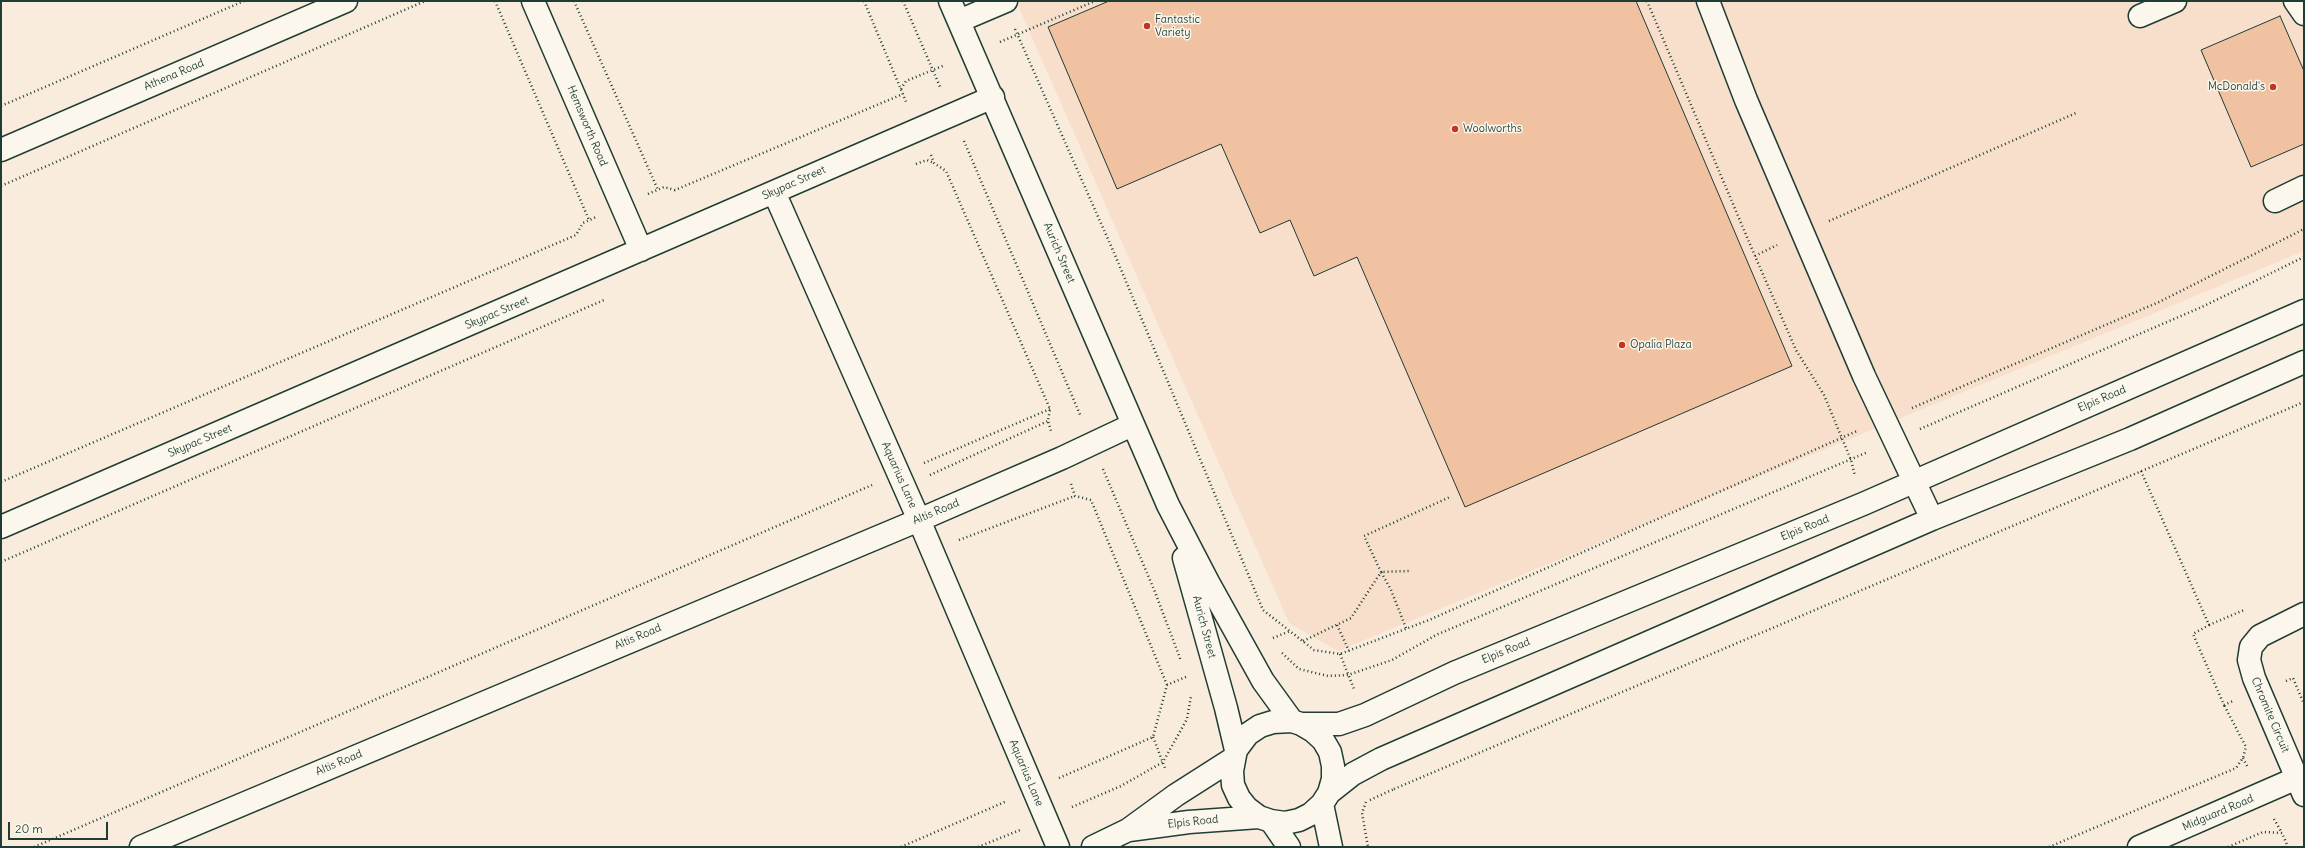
<!DOCTYPE html>
<style>
body{margin:0}
#map{position:relative;width:2305px;height:848px;overflow:hidden;background:#f9ecdd;font-family:Delius,sans-serif}
canvas{display:block}
.frame{position:absolute;inset:0;border:2px solid #1f3d34;pointer-events:none}
.scale{position:absolute;left:8px;top:822px;width:100px;height:18px;box-sizing:border-box;border:2px solid #1f3d34;border-top:0;padding-left:5px;font-size:12px;line-height:14px;white-space:nowrap;color:#1f3d34;-webkit-text-stroke:3px #fbf7ec;paint-order:stroke}
</style>
<div id="map">
<canvas width="2305" height="848"></canvas>
<div class="frame"></div>
<div class="scale">20 m</div>
</div>
<script>
const g = document.querySelector('canvas').getContext('2d');
g.lineJoin = 'round';
function fillPath(path, color) {
  g.fillStyle = color;
  g.fill(path, 'evenodd');
}
function toPath(rows) {
  const path = new Path2D();
  for (const r of rows) {
    path.moveTo(r[0], r[1]);
    for (let i = 2; i < r.length; i += 2) path.lineTo(r[i], r[i + 1]);
  }
  return path;
}
function trace(path, color, width, dash) {
  g.strokeStyle = color;
  g.lineWidth = width;
  g.lineCap = dash ? 'butt' : 'round';
  g.setLineDash(dash || []);
  g.stroke(path);
}
function write(font, color, halo, rows, align = 'center') {
  g.font = font + ' Delius,sans-serif';
  g.lineWidth = 3;
  g.setLineDash([]);
  g.textBaseline = 'middle';
  g.strokeStyle = halo;
  g.fillStyle = color;
  for (const [text, x, y, turn = 0] of rows) {
    g.save();
    g.translate(x, y);
    g.rotate((+turn || 0) * Math.PI / 180);
    g.textAlign = isNaN(turn) ? turn : align;
    if (halo) g.strokeText(text, 0, 0);
    g.fillText(text, 0, 0);
    g.restore();
  }
}
fillPath(toPath([
 [1016,1,2304,1,2304,251,1338,651,1289,623]
]), '#f7dfcb');
const building = toPath([
 [1109,1,1636,1,1792,366,1465,507,1357,257,1314,276,1290,220,1260,233,1221,144,1117,189,1048,27,1109,1],
 [2280,16,2304,71,2304,144,2251,167,2201,50,2280,16]
]);
fillPath(building, '#f1c2a1');
trace(building, '#1f3d34', 1);
const minor = toPath([
 [533,1,641,250],
 [950,1,1168,505,1208,582,1263,681,1292,721],
 [1708,1,1746,100,1864,376,1932,519],
 [2295,1,2304,14],
 [2140,16,2175,1],
 [959,21,1006,1],
 [1,150,346,1],
 [774,192,919,520,1058,847],
 [2275,201,2304,187],
 [1,527,993,97],
 [1184,558,1226,708,1236,750],
 [2304,614,2260,636,2251,647,2249,660,2254,678,2304,795],
 [1301,724,1313,731,1323,740,1330,752,1333,766,1333,779,1329,793,1322,804,1311,814,1299,820,1285,823,1271,821,1259,817,1247,808,1239,798,1233,785,1232,771,1236,750,1248,734,1260,726,1273,722,1292,721,1301,724,1339,724,1365,715,1454,673,1863,504,2304,311],
 [1329,793,1353,774,1381,759,1932,519,2130,439,2304,362],
 [1322,804,1331,847],
 [1271,821,1289,847],
 [1129,830,1189,822,1259,817],
 [141,847,919,520,1062,458,1132,425],
 [1093,847,1128,830,1176,795,1234,758],
 [2139,847,2297,778]
]);
trace(minor, '#1f3d34', 25);
trace(toPath([
 [495,1,589,220],
 [574,1,658,190],
 [864,1,907,104],
 [903,1,941,89],
 [1647,1,1755,256,1796,350,1824,395,1851,460,1855,476],
 [1015,29,1115,255,1263,610,1314,650,1340,654,1429,620,1857,431],
 [1000,42,1095,1],
 [901,89,906,81,945,65],
 [1,106,244,1],
 [964,141,1081,417],
 [931,155,934,163,946,171,1050,409,1048,421,1051,431],
 [916,164,927,160,934,163],
 [1,186,425,1],
 [648,194,664,187,675,190,903,94],
 [1829,221,2076,113],
 [1755,256,1777,245],
 [1912,408,2159,302,2304,229],
 [1920,429,2204,306,2304,257],
 [924,463,1050,409],
 [1103,469,1155,592,1181,661],
 [2141,471,2209,625,2193,634,2224,705,2233,701],
 [930,475,1048,421],
 [1,482,576,235,583,223,596,217],
 [1071,484,1075,496,1091,500,1167,685],
 [959,540,1075,496],
 [1,562,604,300],
 [1337,625,1349,651],
 [2209,625,2244,610],
 [1406,628,1391,590,1381,572,1409,571],
 [1273,638,1290,631],
 [1303,641,1351,618,1381,572,1364,536,1450,497],
 [1282,653,1299,669,1328,676,1348,675,1392,660,1436,635,1868,452],
 [1340,654,1354,689],
 [2286,681,2293,678,2304,704],
 [1153,737,1165,768],
 [2243,758,2248,768],
 [1059,778,1153,737,1167,685,1188,676],
 [1394,789,2304,402],
 [1370,800,1394,789],
 [1366,802,1362,813,1368,847],
 [1072,807,1121,786,1163,762,1187,719,1191,696],
 [2274,819,2282,833],
 [34,847,872,485],
 [901,847,1007,801],
 [978,847,1020,830],
 [2049,847,2236,768,2243,758,2246,747,2224,705],
 [2228,847,2263,832,2282,833,2288,847]
]), '#1f3d34', 2.5, [1, 3]);
trace(minor, '#fbf7ec', 22);
for (const [x, y, r, color] of [
 [1147,26,4,"#c8321e"],
 [2273,87,4,"#c8321e"],
 [1455,129,4,"#c8321e"],
 [1622,345,4,"#c8321e"]
]) {
  const dot = new Path2D();
  dot.arc(x, y, r, 0, 2 * Math.PI);
  g.fillStyle = color;
  g.fill(dot);
  trace(dot, '#fbf7ec', 1.5);
}
write('11px', '#1f3d34', '#fbf7ec', [
 ["Fantastic",1155,20],
 ["Variety",1155,33],
 ["McDonald's",2265,87,"right"],
 ["Woolworths",1463,129],
 ["Opalia Plaza",1630,345]
], 'left');
write('11px', '#1f3d34', '#fbf7ec', [
 ["Athena Road",174,75,-23],
 ["Hemsworth Road",587,126,67],
 ["Skypac Street",794,183,-24],
 ["Aurich Street",1059,253,67],
 ["Skypac Street",497,313,-23],
 ["Elpis Road",2102,399,-23],
 ["Skypac Street",200,441,-23],
 ["Aquarius Lane",899,475,66],
 ["Altis Road",936,512,-23],
 ["Elpis Road",1805,528,-22],
 ["Aurich Street",1204,627,75],
 ["Altis Road",638,637,-23],
 ["Elpis Road",1506,651,-22],
 ["Chromite Circuit",2270,715,67],
 ["Altis Road",339,763,-23],
 ["Aquarius Lane",1026,773,67],
 ["Midguard Road",2218,813,-23],
 ["Elpis Road",1193,822,-6]
]);
</script>
